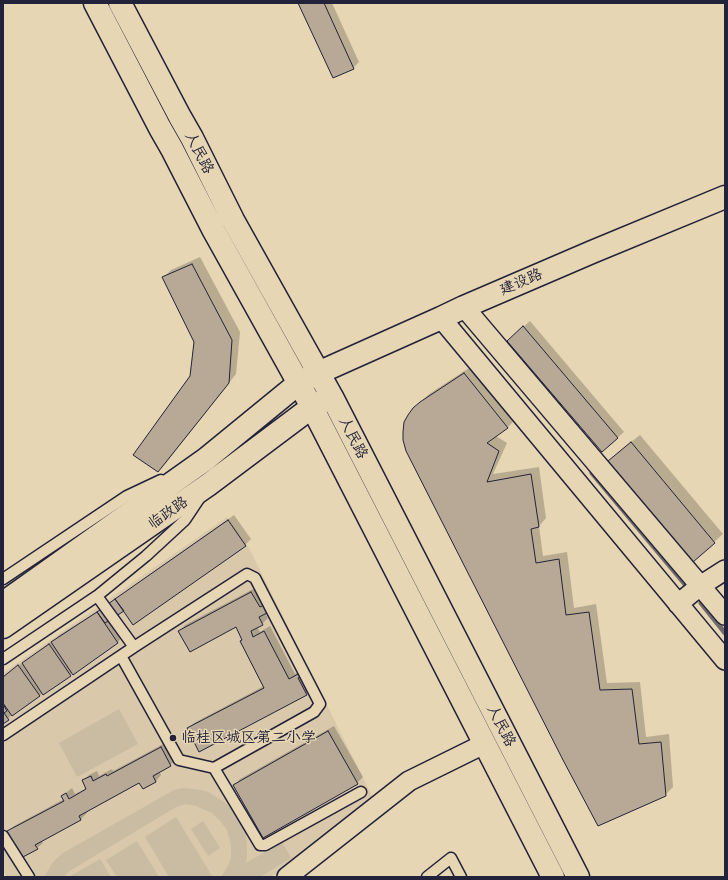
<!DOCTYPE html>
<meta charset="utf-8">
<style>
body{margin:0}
#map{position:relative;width:728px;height:880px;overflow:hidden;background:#e7d6b3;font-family:"Comic Neue",sans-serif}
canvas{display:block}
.frame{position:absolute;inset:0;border:4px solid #22223b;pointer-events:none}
</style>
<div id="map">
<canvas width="728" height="880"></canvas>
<div class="frame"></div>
</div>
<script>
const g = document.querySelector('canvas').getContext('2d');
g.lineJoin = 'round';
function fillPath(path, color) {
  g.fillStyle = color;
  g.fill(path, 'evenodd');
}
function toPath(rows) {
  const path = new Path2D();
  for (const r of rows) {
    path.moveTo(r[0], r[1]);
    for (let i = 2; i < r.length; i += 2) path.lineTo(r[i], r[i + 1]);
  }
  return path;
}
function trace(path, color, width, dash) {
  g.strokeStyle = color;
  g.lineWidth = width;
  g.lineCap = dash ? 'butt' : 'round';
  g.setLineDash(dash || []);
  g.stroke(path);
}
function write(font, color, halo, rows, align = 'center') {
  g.font = font + ' "Comic Neue","LXGW WenKai TC",sans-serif';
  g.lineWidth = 3;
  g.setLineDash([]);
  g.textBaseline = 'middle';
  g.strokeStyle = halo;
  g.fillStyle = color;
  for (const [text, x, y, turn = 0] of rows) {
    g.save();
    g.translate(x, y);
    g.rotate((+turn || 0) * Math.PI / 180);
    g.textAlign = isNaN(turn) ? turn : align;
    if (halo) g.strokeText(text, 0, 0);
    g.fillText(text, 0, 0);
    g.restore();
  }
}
fillPath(toPath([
 [227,517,249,548,375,802,271,877,7,877,3,871,3,673]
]), '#d9c8aa');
fillPath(toPath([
 [119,709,138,744,77,777,59,743],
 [183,788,201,790,208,792,223,801,237,814,246,832,247,847,247,857,246,863,282,842,291,858,260,877,221,877,228,866,231,857,231,845,227,830,221,822,212,813,196,806,186,804,176,807,68,872,64,877,44,877,53,862,63,853,174,790],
 [176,817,212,876,211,877,169,877,145,837],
 [203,821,220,848,208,856,191,829],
 [137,841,159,877,117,877,106,860],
 [100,859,111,877,69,877]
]), '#cabca2');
fillPath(toPath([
 [300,3,332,3,359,62,353,68],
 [200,257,240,332,236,374,166,463,158,471,191,377,195,342,163,278,171,270],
 [530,321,624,432,602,451,514,335],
 [472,366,515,420,507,428,496,436,507,443,493,474,539,467,546,518,539,526,543,556,567,552,574,608,596,604,607,683,640,682,646,737,669,734,673,787,665,795,599,824,422,401,429,394],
 [640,435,723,534,693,561,617,453],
 [234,515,251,539,245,545,124,610,111,618,123,636,118,642,73,673,43,693,14,713,3,723,3,677,55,639,56,639,58,636,104,607],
 [257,587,273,606,265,613,268,618,262,624,257,627,260,632,270,626,295,674,306,668,312,688,306,694,188,729,194,723,264,686,237,626,180,631,185,625],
 [334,726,363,777,357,783,235,785,240,779],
 [167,742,176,760,170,765,159,771,161,775,156,781,143,788,140,782,86,811,87,813,81,819,42,840,43,843,37,848,8,832,14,826,64,799,62,796,72,788,75,794,87,788,83,781,89,775,97,771,99,776,112,769,113,771]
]), '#0003');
trace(toPath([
 [592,473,689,589],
 [701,603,725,633]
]), '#70696a', 5);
const building = toPath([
 [298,3,324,3,354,69,333,78,298,3],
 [192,264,232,340,229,383,158,472,133,455,190,376,194,342,162,277,192,264],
 [523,326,618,438,602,452,507,341,523,326],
 [464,373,508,428,487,443,499,451,487,482,531,474,539,527,531,529,536,563,559,559,566,615,589,612,600,690,632,689,639,744,661,742,666,796,598,826,563,760,406,451,403,440,403,432,404,422,408,415,413,408,420,402,464,373],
 [631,442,715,543,693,562,608,461,631,442],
 [228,520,246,546,133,625,115,599,228,520],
 [251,592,260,607,264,605,267,613,259,617,263,625,251,631,253,637,264,631,289,679,300,673,301,677,298,678,307,695,199,752,187,728,264,688,240,641,242,640,236,627,190,652,178,631,251,592],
 [115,599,124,611,105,623,97,612,115,599],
 [97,612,118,643,73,675,51,642,97,612],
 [49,644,71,676,43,695,22,663,49,644],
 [18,665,40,696,12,716,3,703,3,677,18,665],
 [3,704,7,711,4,713,9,720,3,724,3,704],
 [328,731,358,784,263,838,233,785,328,731],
 [161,747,171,766,153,776,156,782,143,789,139,783,79,816,81,820,35,845,38,849,21,858,7,831,64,801,61,796,66,793,69,799,86,789,82,780,91,776,93,781,106,774,107,776,161,747]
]);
fillPath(building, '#b7a995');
trace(building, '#22223b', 1);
const service = toPath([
 [3,579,127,496,161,480],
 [121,656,179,760,214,768,314,712,320,704,255,578,247,574,134,647],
 [3,659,97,596,146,556,185,520,199,499],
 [3,735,134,647,97,596],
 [214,768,260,845,265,845,361,792],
 [3,836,29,877],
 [427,877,451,858,461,877]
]);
const minor = toPath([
 [464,307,725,615],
 [441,318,725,660],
 [678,604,700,586,725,570],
 [287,877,409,781,484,744]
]);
const tertiary = toPath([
 [318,373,441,318,464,307,592,252,725,197]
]);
const secondary = toPath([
 [3,603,206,459,299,383,316,374],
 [3,627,208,485,312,407,329,398]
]);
const primary = toPath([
 [95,3,160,128,172,149,214,231,312,407,553,877],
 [120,3,180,117,192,138,233,220,332,397,578,877]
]);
trace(service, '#22223b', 13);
trace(minor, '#22223b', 22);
trace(tertiary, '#22223b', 25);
trace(secondary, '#22223b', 25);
trace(primary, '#22223b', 25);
trace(service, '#e7d6b3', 10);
trace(minor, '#e7d6b3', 19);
trace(tertiary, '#e7d6b3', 22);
trace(secondary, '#e7d6b3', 22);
trace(primary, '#e7d6b3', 22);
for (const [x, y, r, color] of [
 [173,738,4,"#22223b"]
]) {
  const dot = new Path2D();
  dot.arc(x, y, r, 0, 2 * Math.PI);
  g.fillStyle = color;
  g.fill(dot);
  trace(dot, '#e7d6b3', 1.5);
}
write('15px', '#22223b', '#e7d6b3', [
 ["人民路",199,153,63],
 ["建设路",521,282,-23],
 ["人民路",353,438,63],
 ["临政路",168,513,-35],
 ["人民路",501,726,63]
]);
write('15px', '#22223b', '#e7d6b3', [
 ["临桂区城区第二小学",181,738]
], 'left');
</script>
